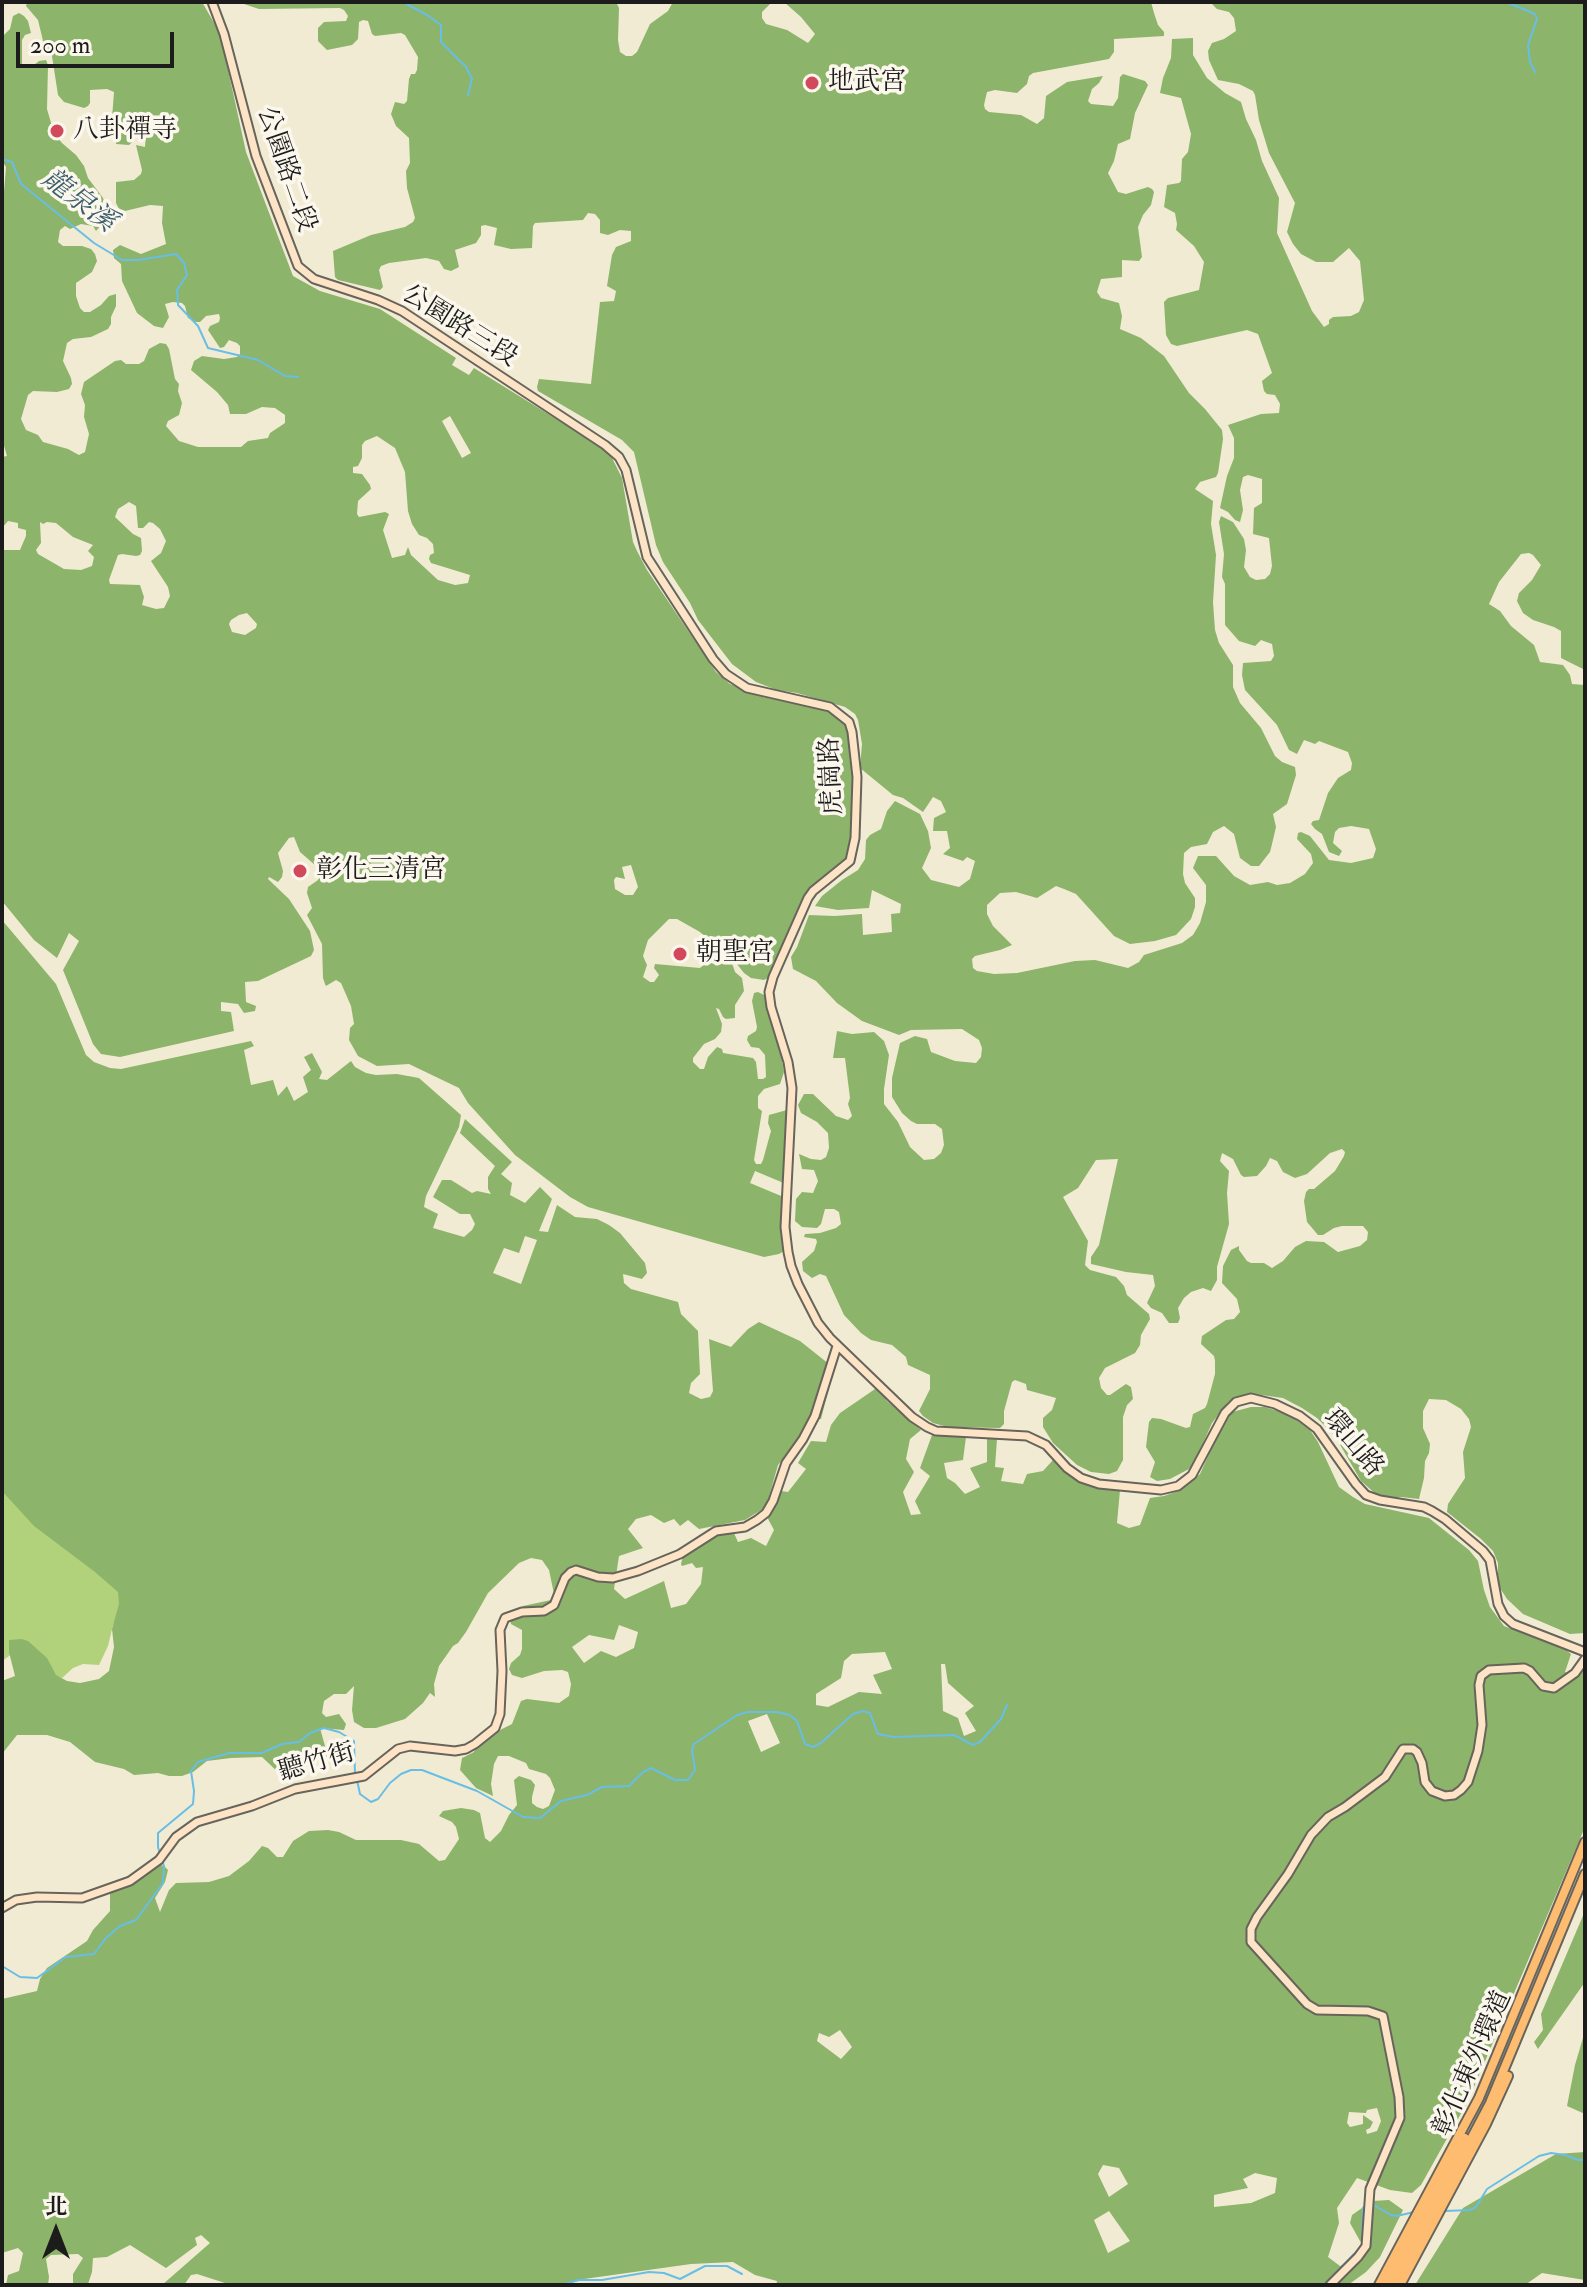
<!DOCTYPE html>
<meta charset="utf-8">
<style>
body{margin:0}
#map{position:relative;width:1587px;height:2287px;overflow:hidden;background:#f2ebd4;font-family:"IM FELL Double Pica","Noto Serif TC",serif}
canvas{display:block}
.frame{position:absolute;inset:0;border:4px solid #1c1c1c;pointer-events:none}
.north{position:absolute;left:16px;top:2191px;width:80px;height:80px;-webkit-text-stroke:6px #fbf7ec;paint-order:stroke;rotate:0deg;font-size:22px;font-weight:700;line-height:32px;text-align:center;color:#1c1c1c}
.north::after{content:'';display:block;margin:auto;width:28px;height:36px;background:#1c1c1c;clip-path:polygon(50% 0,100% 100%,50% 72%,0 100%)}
.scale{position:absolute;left:16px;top:32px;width:158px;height:36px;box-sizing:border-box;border:4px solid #1c1c1c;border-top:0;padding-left:10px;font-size:24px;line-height:28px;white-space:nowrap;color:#1c1c1c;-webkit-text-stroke:6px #fbf7ec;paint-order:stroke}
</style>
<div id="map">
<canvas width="1587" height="2287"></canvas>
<div class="frame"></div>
<div class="north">北</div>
<div class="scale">200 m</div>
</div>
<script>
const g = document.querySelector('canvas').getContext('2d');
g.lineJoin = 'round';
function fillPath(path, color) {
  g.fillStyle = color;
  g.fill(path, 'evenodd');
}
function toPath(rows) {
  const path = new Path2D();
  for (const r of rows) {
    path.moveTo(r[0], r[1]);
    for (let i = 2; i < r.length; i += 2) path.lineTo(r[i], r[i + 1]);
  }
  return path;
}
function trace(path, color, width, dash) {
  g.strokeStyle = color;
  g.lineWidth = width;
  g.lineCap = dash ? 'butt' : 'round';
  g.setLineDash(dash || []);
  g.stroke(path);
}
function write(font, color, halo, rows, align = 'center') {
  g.font = font + ' "IM FELL Double Pica","Noto Serif TC",serif';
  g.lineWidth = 7;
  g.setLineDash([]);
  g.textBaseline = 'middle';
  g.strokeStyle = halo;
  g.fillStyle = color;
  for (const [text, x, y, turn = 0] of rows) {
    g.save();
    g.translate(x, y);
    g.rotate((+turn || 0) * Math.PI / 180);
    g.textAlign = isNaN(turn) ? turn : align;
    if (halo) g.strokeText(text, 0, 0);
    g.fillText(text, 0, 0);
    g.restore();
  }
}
fillPath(toPath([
 [2,1482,70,1545,94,1571,120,1585,129,1594,113,1625,108,1646,99,1665,83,1664,73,1668,62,1678,56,1676,46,1658,23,1646,2,1661]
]), '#b1d27a');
fillPath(toPath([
 [27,2,202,2,220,33,246,152,293,276,320,291,380,309,456,358,452,365,469,375,474,368,603,448,612,458,622,478,633,542,637,551,647,570,716,672,730,684,763,697,829,711,841,718,850,733,854,763,854,845,844,864,822,877,808,894,775,968,768,978,764,980,751,978,744,973,725,949,713,944,700,932,677,919,669,919,648,940,643,956,647,965,643,977,650,982,654,982,659,975,654,968,655,964,700,968,707,962,720,958,725,958,732,963,735,972,742,978,744,991,735,1005,735,1018,726,1019,723,1017,719,1009,716,1008,722,1024,721,1032,715,1039,704,1044,693,1058,693,1062,700,1069,704,1069,708,1057,717,1047,722,1049,723,1053,753,1058,756,1062,758,1079,763,1079,766,1077,765,1055,759,1048,751,1047,747,1040,748,1036,756,1031,757,1027,752,1001,754,993,758,992,766,996,779,1042,784,1072,780,1084,764,1089,758,1096,758,1108,762,1111,754,1160,756,1164,761,1164,763,1160,771,1131,768,1123,769,1115,787,1110,790,1118,786,1184,755,1171,750,1183,786,1198,786,1245,784,1251,779,1254,764,1257,588,1207,570,1197,515,1155,468,1103,459,1088,409,1064,377,1066,358,1056,349,1040,350,1028,354,1024,351,1006,341,983,336,980,326,986,325,984,323,978,322,944,307,915,312,908,307,893,308,887,318,880,323,872,300,852,294,837,289,838,278,853,283,871,282,877,278,882,269,877,268,879,289,899,310,931,314,950,311,956,258,981,245,982,246,1002,256,1006,255,1011,244,1013,238,1004,221,1002,221,1011,231,1012,234,1031,120,1057,101,1054,93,1044,63,970,79,941,69,933,57,958,34,940,2,901,2,550,20,550,26,536,26,530,18,528,18,523,8,521,2,528,2,457,7,456,2,439,2,217,6,167,2,161,2,37,10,29,13,16,19,13,24,16,28,21,31,33,25,35,22,40,22,64,34,65,39,61,46,60,48,65,47,109,54,133,62,143,76,155,84,166,88,178,103,198,107,210,104,222,96,231,93,226,81,224,70,229,65,226,60,230,58,242,63,246,82,246,91,249,95,254,97,261,92,272,76,283,76,296,80,308,84,312,90,312,101,305,109,296,116,294,116,306,111,317,111,324,108,329,91,337,73,339,67,343,63,361,71,378,72,384,69,389,57,392,33,391,28,395,21,419,26,430,38,435,43,442,68,449,79,455,85,452,89,434,84,417,85,405,81,394,84,382,115,361,121,360,126,364,139,364,144,361,149,349,160,343,166,344,169,349,175,379,179,384,178,391,182,403,179,415,168,421,166,426,179,441,198,447,241,447,248,441,268,438,270,433,285,423,285,415,275,408,262,407,246,414,230,414,228,405,217,392,191,370,194,361,202,356,224,359,237,357,240,354,240,346,237,343,229,340,224,347,220,348,208,330,210,326,219,322,220,318,219,314,206,316,200,322,196,322,188,318,185,306,182,303,173,302,165,304,169,317,163,328,154,326,137,313,122,281,121,264,114,258,113,250,120,245,141,254,166,244,162,223,163,206,150,205,125,211,120,211,116,203,116,182,134,180,141,174,142,170,136,145,145,147,146,135,144,131,136,130,132,142,129,145,116,144,112,118,114,92,107,89,90,90,90,103,88,106,84,108,64,102,58,95,52,56,44,45,38,20,26,6],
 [450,416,471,453,462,458,442,421],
 [377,436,395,448,405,472,408,511,412,524,419,535,427,538,433,544,434,553,430,555,429,559,431,563,470,575,468,583,455,585,438,580,411,555,408,547,405,555,392,558,383,530,389,514,385,512,359,517,357,514,358,501,371,489,370,485,362,474,353,473,353,467,358,466,362,458,362,445,365,441],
 [129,502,136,506,138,528,143,528,149,522,153,523,160,529,166,541,161,553,151,561,168,587,170,596,164,608,156,609,142,605,144,597,140,585,110,584,109,580,118,555,122,554,136,556,140,555,142,551,141,538,133,534,115,517,118,509],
 [40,522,43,524,47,522,56,523,73,537,93,545,88,551,94,557,92,566,81,570,64,569,38,554,36,550,41,543],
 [247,613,257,624,256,628,245,635,232,632,229,624,231,620,239,615],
 [631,865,638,887,633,895,625,895,615,889,614,880,616,877,625,879,622,867],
 [238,2,616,2,619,8,618,40,620,52,626,56,632,56,637,52,650,24,668,11,673,2,772,2,762,12,762,18,766,24,787,30,808,43,815,34,801,17,784,2,1151,2,1154,13,1158,25,1164,32,1164,36,1114,39,1114,52,1109,59,1033,73,1029,76,1027,84,1017,93,995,90,987,92,984,105,985,109,989,112,1021,115,1037,124,1044,118,1046,96,1067,82,1103,76,1099,83,1092,89,1088,101,1091,104,1113,106,1118,98,1120,77,1123,74,1145,81,1148,85,1135,113,1130,139,1118,144,1114,161,1108,173,1118,192,1126,194,1148,187,1152,189,1154,192,1151,205,1143,215,1138,227,1142,257,1139,261,1122,260,1122,277,1101,279,1097,292,1101,298,1119,303,1122,316,1120,329,1141,338,1164,356,1189,393,1205,409,1222,430,1223,439,1218,473,1216,477,1200,482,1195,489,1213,501,1211,524,1216,555,1213,602,1215,630,1219,643,1233,665,1233,687,1240,703,1261,728,1275,756,1282,762,1295,767,1296,775,1287,804,1273,814,1276,827,1273,840,1270,852,1259,866,1251,866,1240,858,1234,834,1224,826,1213,832,1207,844,1191,847,1184,853,1183,874,1185,883,1195,898,1195,907,1191,919,1176,935,1155,941,1130,944,1114,936,1076,894,1064,889,1056,886,1037,898,1016,892,1000,893,987,905,987,914,993,926,1012,945,1000,950,975,956,972,959,973,968,977,971,994,974,1017,973,1075,961,1095,960,1128,968,1139,962,1144,955,1182,943,1193,935,1200,923,1206,902,1206,885,1193,868,1198,856,1216,856,1234,876,1250,885,1268,882,1277,885,1290,883,1305,874,1313,863,1311,854,1297,839,1298,833,1301,832,1310,836,1329,860,1351,863,1373,858,1376,849,1369,829,1351,826,1339,828,1335,832,1333,843,1342,851,1339,856,1329,852,1322,834,1315,829,1311,824,1313,821,1319,820,1328,793,1338,778,1351,770,1352,763,1348,752,1319,741,1315,744,1304,740,1297,754,1289,750,1277,725,1245,690,1242,675,1243,663,1271,661,1274,656,1272,644,1261,640,1255,646,1239,641,1225,625,1225,584,1222,577,1224,554,1219,522,1221,516,1233,522,1244,539,1246,550,1244,567,1250,577,1256,580,1265,579,1270,574,1272,566,1269,538,1253,534,1254,508,1262,503,1262,479,1248,475,1243,477,1240,490,1243,510,1240,522,1235,520,1228,512,1220,508,1227,476,1234,458,1234,438,1228,425,1261,414,1279,413,1280,404,1275,395,1267,394,1264,391,1262,381,1272,373,1258,334,1247,330,1177,346,1171,344,1166,335,1164,302,1168,298,1199,290,1204,262,1194,246,1176,230,1177,224,1175,213,1164,207,1167,185,1179,183,1181,181,1182,159,1188,152,1191,134,1181,98,1160,93,1163,78,1171,58,1172,39,1193,38,1193,55,1207,78,1225,93,1241,102,1246,119,1256,140,1262,161,1279,198,1277,233,1312,311,1324,327,1329,324,1329,320,1333,317,1351,316,1359,312,1364,300,1360,261,1349,248,1333,262,1316,262,1301,254,1293,244,1287,232,1295,203,1269,153,1259,120,1255,95,1253,91,1239,84,1218,80,1209,60,1208,51,1212,43,1224,39,1236,31,1234,18,1229,12,1217,9,1210,2,1585,2,1585,670,1561,658,1561,631,1554,627,1533,620,1523,613,1517,601,1519,593,1532,580,1541,565,1533,555,1529,553,1521,554,1499,582,1489,604,1500,611,1511,626,1534,645,1540,662,1563,665,1570,675,1572,684,1585,685,1585,1633,1570,1634,1523,1614,1507,1599,1498,1585,1498,1563,1493,1551,1481,1539,1447,1512,1448,1504,1465,1478,1463,1452,1471,1427,1469,1419,1461,1409,1446,1400,1429,1399,1423,1411,1423,1428,1430,1444,1429,1453,1425,1461,1424,1478,1419,1499,1401,1497,1389,1499,1377,1495,1361,1481,1335,1436,1317,1418,1302,1408,1283,1398,1254,1394,1235,1397,1228,1402,1212,1423,1196,1459,1189,1469,1170,1479,1157,1481,1150,1477,1155,1462,1146,1447,1149,1422,1152,1418,1161,1419,1186,1428,1190,1427,1193,1414,1205,1408,1207,1404,1215,1374,1215,1361,1214,1356,1201,1344,1202,1336,1226,1320,1234,1319,1240,1312,1237,1299,1222,1283,1223,1266,1231,1250,1239,1246,1239,1250,1247,1261,1251,1263,1264,1263,1272,1268,1283,1261,1295,1247,1306,1241,1324,1242,1338,1252,1360,1246,1367,1240,1368,1232,1363,1226,1342,1226,1334,1228,1323,1235,1318,1235,1307,1222,1304,1201,1306,1192,1309,1189,1314,1189,1335,1171,1344,1156,1345,1152,1342,1149,1330,1153,1307,1174,1295,1178,1283,1172,1277,1161,1270,1158,1266,1166,1257,1176,1244,1177,1241,1175,1233,1159,1222,1153,1220,1161,1229,1171,1227,1193,1229,1224,1217,1267,1217,1280,1211,1291,1203,1288,1191,1292,1184,1298,1178,1308,1180,1318,1178,1323,1169,1323,1162,1313,1151,1308,1147,1303,1155,1286,1153,1275,1126,1272,1091,1264,1091,1257,1099,1245,1118,1159,1096,1160,1078,1188,1063,1197,1088,1241,1085,1265,1090,1270,1116,1277,1124,1286,1127,1295,1149,1314,1150,1319,1141,1335,1140,1345,1135,1353,1105,1368,1099,1378,1101,1388,1107,1395,1110,1395,1126,1384,1131,1387,1133,1399,1127,1405,1123,1417,1123,1460,1117,1471,1109,1474,1091,1472,1077,1465,1053,1443,1043,1427,1043,1418,1052,1410,1056,1398,1027,1390,1026,1384,1015,1380,1012,1382,1004,1411,1004,1424,1000,1428,948,1427,933,1423,923,1416,919,1411,930,1389,930,1375,908,1365,906,1357,892,1345,871,1340,861,1333,844,1315,826,1276,820,1274,812,1278,803,1271,802,1262,814,1251,817,1242,816,1239,804,1237,805,1234,820,1233,836,1228,841,1224,839,1212,834,1209,825,1209,821,1224,817,1228,802,1227,795,1221,796,1199,802,1192,813,1193,818,1181,814,1170,802,1169,799,1154,811,1159,821,1160,826,1157,829,1148,828,1133,817,1122,801,1113,798,1105,804,1094,813,1094,836,1116,848,1120,852,1116,848,1104,850,1098,845,1058,833,1058,837,1031,852,1034,874,1032,884,1041,889,1055,884,1089,884,1104,898,1122,910,1147,924,1160,934,1159,941,1153,944,1145,942,1129,935,1124,917,1124,911,1121,902,1113,892,1097,892,1078,900,1043,915,1036,927,1039,931,1052,955,1061,976,1063,981,1057,982,1048,979,1040,962,1029,911,1030,899,1035,862,1021,837,1003,816,981,793,969,791,957,797,947,809,915,835,916,862,914,863,935,892,932,891,914,900,913,901,904,872,890,869,908,838,910,815,906,822,896,842,880,858,870,865,859,866,840,870,835,881,829,887,811,895,801,920,814,928,831,931,848,922,868,931,880,959,887,970,879,975,861,967,857,963,861,943,854,950,848,947,831,933,831,934,818,946,812,941,801,933,797,923,812,903,798,893,795,860,768,862,744,858,720,855,714,845,707,797,693,777,690,756,682,732,664,698,620,690,603,663,562,656,545,634,452,622,440,538,391,537,387,539,379,591,384,600,302,614,301,616,291,607,286,612,255,616,247,631,241,631,231,620,230,608,235,600,233,600,220,595,214,588,213,583,220,535,223,533,226,532,248,511,249,494,245,497,228,485,225,481,226,481,235,476,243,455,250,459,267,451,271,444,269,439,261,426,258,389,263,381,266,379,270,383,287,380,290,338,280,335,277,333,251,371,235,405,227,413,222,415,218,407,188,406,171,410,163,409,138,396,126,391,114,395,102,404,104,407,101,409,79,411,74,415,74,417,70,418,57,405,35,401,33,375,36,372,34,368,21,363,20,359,22,358,39,352,45,327,50,318,41,318,28,324,22,346,21,348,16,344,10,340,8,259,9],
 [2,920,56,984,86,1055,94,1062,110,1068,121,1069,251,1041,254,1046,244,1050,251,1085,273,1080,278,1096,287,1086,294,1101,308,1092,303,1077,311,1070,304,1057,312,1053,322,1072,319,1079,327,1080,351,1061,355,1067,366,1073,376,1075,397,1074,419,1078,461,1115,459,1127,426,1196,424,1207,438,1214,433,1228,464,1237,472,1230,475,1224,470,1214,460,1214,433,1197,442,1180,451,1180,472,1193,477,1191,491,1194,488,1189,488,1177,495,1166,460,1133,465,1119,512,1162,501,1174,512,1183,510,1195,525,1203,540,1187,552,1199,539,1231,548,1232,557,1205,575,1217,597,1219,609,1225,620,1233,645,1263,647,1273,642,1279,623,1274,624,1283,631,1289,678,1302,681,1314,698,1331,700,1374,691,1383,689,1393,701,1399,710,1397,713,1391,709,1339,731,1347,748,1329,759,1322,800,1341,834,1368,821,1419,810,1419,803,1436,778,1465,766,1507,745,1520,699,1529,688,1520,680,1526,674,1519,664,1523,651,1515,636,1519,628,1529,643,1548,619,1556,614,1589,625,1599,664,1581,671,1608,686,1604,701,1584,703,1567,696,1568,692,1563,682,1566,681,1564,684,1553,704,1539,733,1531,738,1542,751,1538,766,1546,774,1530,767,1517,781,1491,788,1492,806,1469,798,1463,811,1441,826,1442,831,1425,840,1413,878,1387,887,1401,921,1430,910,1439,906,1459,914,1472,903,1492,911,1515,921,1514,915,1501,930,1476,920,1468,932,1435,966,1437,963,1460,944,1463,947,1478,955,1483,965,1494,980,1487,970,1468,987,1462,987,1438,997,1439,995,1467,1004,1468,1001,1481,1023,1484,1027,1474,1043,1471,1053,1460,1073,1478,1120,1490,1117,1523,1129,1528,1140,1525,1150,1498,1164,1496,1178,1491,1200,1474,1219,1432,1232,1412,1251,1407,1265,1407,1290,1415,1310,1430,1318,1442,1339,1487,1353,1497,1365,1504,1429,1518,1469,1550,1478,1561,1484,1590,1490,1607,1504,1626,1566,1650,1571,1654,1565,1672,1573,1674,1585,1662,1585,1827,1468,2101,1421,2185,1412,2193,1390,2190,1357,2178,1337,2208,1339,2223,1328,2257,1340,2266,1360,2259,1369,2245,1360,2241,1350,2223,1352,2215,1372,2201,1389,2200,1403,2210,1380,2257,1366,2272,1348,2285,776,2285,777,2281,755,2275,733,2262,691,2264,584,2279,563,2285,239,2285,225,2283,197,2274,191,2275,184,2285,162,2285,210,2243,201,2235,195,2238,197,2245,166,2268,130,2245,107,2257,93,2258,92,2272,88,2284,73,2284,73,2274,83,2258,78,2254,51,2255,46,2259,49,2277,48,2285,6,2285,8,2275,19,2271,23,2253,18,2248,2,2253,2,1999,37,1991,40,1979,47,1968,87,1941,93,1930,110,1911,110,1893,114,1888,127,1886,139,1881,158,1864,164,1866,168,1870,165,1882,155,1898,160,1912,169,1890,176,1883,209,1882,229,1876,249,1861,262,1846,268,1848,277,1857,283,1857,293,1841,309,1831,328,1830,339,1832,356,1840,401,1840,419,1844,439,1861,445,1860,459,1839,456,1827,452,1822,439,1816,443,1811,461,1808,474,1810,480,1813,485,1838,490,1842,501,1831,509,1815,517,1805,514,1780,519,1776,531,1780,535,1785,532,1797,532,1803,537,1807,543,1809,549,1806,555,1790,550,1778,546,1774,529,1769,526,1763,509,1756,498,1756,494,1764,491,1784,493,1796,476,1788,460,1770,462,1758,474,1752,478,1741,482,1736,494,1733,512,1724,521,1701,527,1699,559,1703,569,1696,571,1684,568,1672,562,1670,544,1671,522,1678,512,1675,509,1669,511,1663,520,1655,522,1649,522,1630,511,1624,510,1618,523,1606,551,1600,554,1594,549,1570,542,1560,531,1558,519,1563,488,1593,466,1632,458,1643,453,1646,439,1666,434,1684,435,1697,430,1693,423,1703,405,1719,376,1728,364,1728,354,1722,352,1710,354,1686,346,1694,334,1694,324,1701,322,1713,326,1717,339,1714,346,1724,344,1730,320,1728,328,1757,282,1776,262,1757,231,1758,207,1761,193,1772,182,1776,169,1776,158,1773,134,1775,124,1769,95,1762,70,1742,47,1735,17,1735,2,1754,2,1681,15,1676,9,1652,9,1640,22,1639,28,1641,47,1658,56,1675,67,1681,80,1683,99,1679,109,1671,114,1647,112,1629,119,1604,118,1592,95,1572,34,1526,2,1491],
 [525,1236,537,1240,521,1284,493,1273,504,1248,519,1253],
 [619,1625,638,1632,634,1648,616,1657,601,1651,584,1663,572,1647,589,1635,614,1640],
 [885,1652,892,1669,873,1675,882,1694,859,1692,828,1707,816,1705,816,1694,841,1678,844,1661,852,1654],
 [941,1664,945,1664,948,1683,974,1706,965,1713,976,1731,964,1736,958,1718,943,1711],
 [767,1714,780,1743,761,1752,748,1721],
 [840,2030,852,2047,841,2059,817,2041,819,2033,829,2037],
 [1377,2108,1381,2121,1377,2131,1367,2134,1366,2130,1370,2128,1373,2122,1363,2115,1363,2124,1350,2127,1347,2123,1349,2112,1366,2113,1367,2110],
 [1103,2165,1119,2168,1128,2184,1109,2197,1098,2174],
 [1255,2173,1277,2178,1275,2193,1251,2203,1214,2207,1214,2195,1248,2188,1243,2179],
 [1109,2211,1130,2241,1108,2253,1094,2220],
 [1585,1911,1585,1982,1538,2049,1534,2042,1543,2030,1541,2014],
 [1585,2031,1585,2114,1567,2106,1575,2065],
 [1585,2152,1585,2280,1542,2273,1525,2285,1415,2285,1463,2208,1556,2154]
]), '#8cb46a');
trace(toPath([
 [403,2,427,15,441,25,441,42,466,67,472,79,468,95],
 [1506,2,1535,14,1537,19,1528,45,1530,62,1535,72],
 [2,159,12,162,21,184,94,243,122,260,138,260,176,254,184,263,187,275,177,290,178,305,198,326,208,348,258,360,285,376,298,377],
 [357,1780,360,1794,371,1802,378,1799,390,1783,401,1774,411,1770,422,1770,477,1791,523,1817,540,1818,561,1801,587,1795,602,1787,629,1786,643,1772,651,1768,675,1780,688,1780,695,1770,692,1750,694,1744,737,1715,748,1712,777,1712,790,1715,797,1721,805,1744,813,1747,821,1743,853,1714,863,1711,870,1713,878,1734,894,1737,954,1735,973,1745,980,1742,1001,1719,1007,1705],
 [160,1854,158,1847,158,1833,193,1804,194,1791,191,1771,198,1762,229,1753,262,1753,282,1744,299,1742,310,1733,324,1728,339,1732,354,1741,355,1774],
 [2,1966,20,1977,37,1978,66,1957,94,1954,106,1938,120,1926,136,1920,163,1883,164,1866,162,1860],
 [1372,2204,1391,2215,1397,2216,1414,2212],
 [1445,2211,1470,2210,1476,2207,1487,2189,1539,2156,1551,2153,1565,2155,1578,2160,1585,2160],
 [1362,2244,1363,2208,1366,2205],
 [561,2285,579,2280,602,2280,649,2272,664,2273,680,2279,705,2266,727,2266,742,2274],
 [1324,2285,1359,2249]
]), '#68bee5', 2);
const secondary = toPath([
 [212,2,224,34,256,156,298,266,314,279,378,300,402,311,605,445,619,457,626,470,647,557,713,659,726,674,747,688,830,707,849,722,852,732,857,777,855,838,850,861,813,891,808,898,773,977,769,992,771,1007,788,1062,792,1088,785,1227,788,1252,791,1266,798,1284,818,1323,830,1338,912,1417,927,1427,936,1431,955,1432,1027,1436,1046,1445,1067,1468,1081,1478,1099,1484,1161,1490,1178,1486,1192,1475,1225,1413,1236,1402,1251,1398,1275,1404,1300,1416,1317,1429,1356,1484,1366,1495,1380,1500,1424,1507,1432,1511,1445,1519,1483,1551,1490,1560,1498,1604,1504,1616,1513,1624,1585,1652],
 [2,1908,16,1900,37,1897,82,1898,130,1881,159,1860,176,1837,197,1822,252,1806,295,1789,364,1776,398,1749,410,1746,455,1751,466,1749,475,1744,495,1728,500,1714,502,1671,500,1630,505,1618,522,1612,544,1611,554,1605,565,1578,571,1572,576,1570,598,1577,613,1578,638,1571,680,1554,716,1531,745,1527,757,1520,766,1513,773,1501,786,1463,803,1439,815,1416,837,1346],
 [1330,2285,1358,2257,1366,2246,1370,2189,1400,2118,1399,2097,1383,2016,1368,2011,1317,2010,1307,2004,1251,1942,1251,1929,1257,1917,1288,1874,1311,1835,1328,1817,1345,1807,1385,1777,1403,1749,1413,1749,1417,1752,1422,1763,1425,1782,1432,1791,1445,1796,1454,1795,1461,1790,1468,1782,1478,1751,1482,1725,1479,1685,1481,1676,1489,1670,1524,1668,1530,1671,1543,1686,1554,1688,1575,1673,1585,1659]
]);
const primary = toPath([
 [1379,2285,1479,2098,1585,1842],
 [1386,2285,1465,2138],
 [1394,2285,1490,2103,1585,1874],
 [1400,2285,1486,2124,1508,2076]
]);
trace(secondary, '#67645c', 11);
trace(primary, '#67645c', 12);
trace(secondary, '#fee4c6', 7);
trace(primary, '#fdbc70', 8);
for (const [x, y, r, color] of [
 [812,83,8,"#d1495b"],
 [57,131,8,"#d1495b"],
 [300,871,8,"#d1495b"],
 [680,954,8,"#d1495b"]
]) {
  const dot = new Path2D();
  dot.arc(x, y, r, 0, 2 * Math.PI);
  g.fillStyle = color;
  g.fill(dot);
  trace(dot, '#fbf7ec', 3);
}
write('26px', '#1c1c1c', '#fbf7ec', [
 ["地武宮",828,83],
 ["八卦禪寺",73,131],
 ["彰化三清宮",316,871],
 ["朝聖宮",696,954]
], 'left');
write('26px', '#1c1c1c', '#fbf7ec', [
 ["公園路二段",285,170,71],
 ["公園路三段",459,327,32],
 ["虎崗路",833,776,-93],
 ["環山路",1352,1444,50],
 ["聽竹街",317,1764,-16],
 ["彰化東外環道",1474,2064,-66]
]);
write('italic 28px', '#3a5d6c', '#fbf7ec', [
 ["龍泉溪",78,202,37]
]);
</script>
